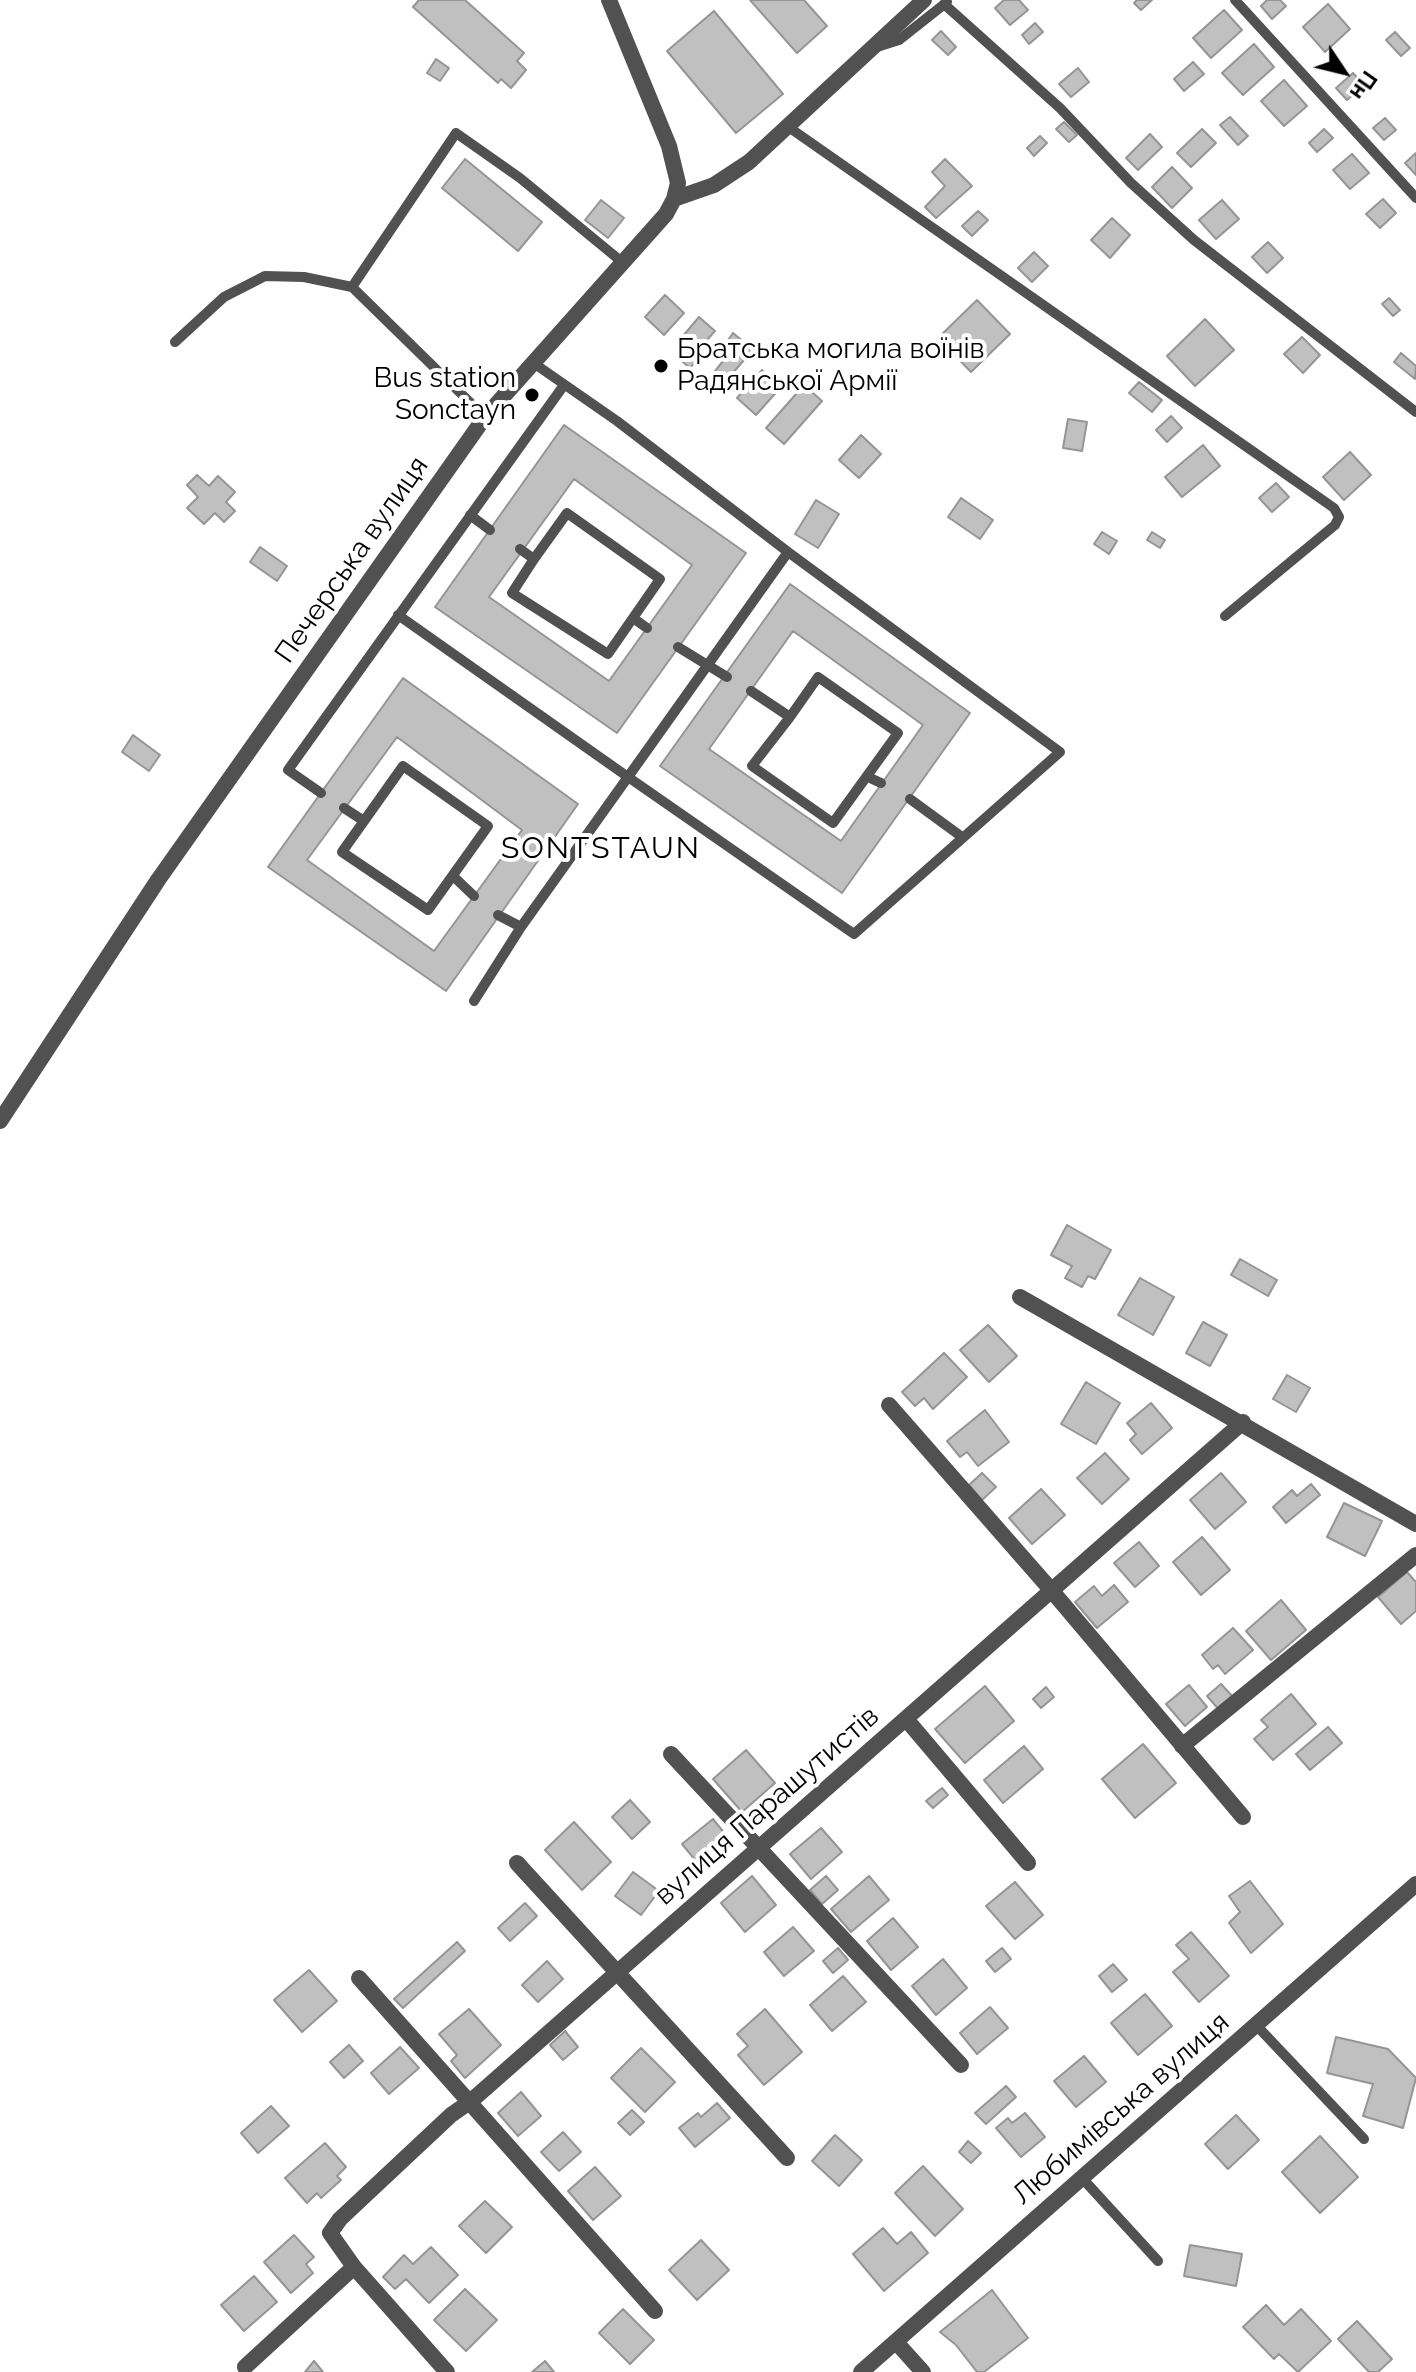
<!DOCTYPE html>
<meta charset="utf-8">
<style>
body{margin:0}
#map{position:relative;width:1416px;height:2372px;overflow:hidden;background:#fff;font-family:Raleway,sans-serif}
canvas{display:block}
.north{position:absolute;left:1304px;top:32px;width:80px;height:80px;-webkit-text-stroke:6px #fff;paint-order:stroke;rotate:125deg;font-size:22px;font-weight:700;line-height:32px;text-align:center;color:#000}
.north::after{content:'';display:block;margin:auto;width:28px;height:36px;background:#000;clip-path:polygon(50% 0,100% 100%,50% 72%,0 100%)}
</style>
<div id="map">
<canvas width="1416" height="2372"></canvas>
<div class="north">Пн</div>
</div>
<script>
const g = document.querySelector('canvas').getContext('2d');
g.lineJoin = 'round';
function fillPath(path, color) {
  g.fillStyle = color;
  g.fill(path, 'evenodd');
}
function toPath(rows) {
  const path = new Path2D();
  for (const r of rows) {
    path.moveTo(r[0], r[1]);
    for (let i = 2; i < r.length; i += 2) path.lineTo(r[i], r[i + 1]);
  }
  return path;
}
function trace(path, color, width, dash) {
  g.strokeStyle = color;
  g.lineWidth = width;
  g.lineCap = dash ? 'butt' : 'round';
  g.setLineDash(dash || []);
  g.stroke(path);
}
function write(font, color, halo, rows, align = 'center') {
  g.font = font + ' Raleway,sans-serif';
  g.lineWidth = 8;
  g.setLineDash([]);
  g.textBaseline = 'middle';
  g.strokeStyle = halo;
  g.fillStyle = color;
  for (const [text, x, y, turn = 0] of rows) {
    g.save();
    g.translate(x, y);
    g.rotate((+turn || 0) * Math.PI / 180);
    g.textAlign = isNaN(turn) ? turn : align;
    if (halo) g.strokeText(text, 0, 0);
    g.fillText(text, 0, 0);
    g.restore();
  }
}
const building = toPath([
 [419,0,465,0,524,53,517,61,526,70,511,88,501,79,498,83,413,7,419,0],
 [750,0,804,0,827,26,797,53,750,0],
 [1004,0,1019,0,1028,10,1010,25,995,8,1004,0],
 [1137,0,1152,0,1141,10,1134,3,1137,0],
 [1267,0,1280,0,1286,6,1272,19,1261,6,1267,0],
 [1328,4,1350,29,1325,52,1303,27,1328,4],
 [1224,10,1242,30,1211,58,1193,38,1224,10],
 [714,11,783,94,736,133,667,51,714,11],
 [1035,23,1043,32,1029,44,1022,35,1035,23],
 [941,31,956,47,948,55,932,40,941,31],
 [1395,32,1410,48,1401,56,1386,40,1395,32],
 [1254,44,1274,67,1243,95,1222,73,1254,44],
 [436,59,449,68,440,81,427,73,436,59],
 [1193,62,1204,74,1184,91,1174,79,1193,62],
 [1078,68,1089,82,1071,97,1059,84,1078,68],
 [1353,73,1364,85,1347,100,1336,88,1353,73],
 [1284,80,1307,106,1284,126,1261,101,1284,80],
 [1230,117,1248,136,1238,145,1220,125,1230,117],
 [1385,118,1396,130,1384,140,1373,128,1385,118],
 [1064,122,1077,135,1069,142,1056,129,1064,122],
 [1202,129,1216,143,1191,167,1177,153,1202,129],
 [1324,129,1333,138,1317,152,1309,143,1324,129],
 [1150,134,1162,147,1138,170,1126,158,1150,134],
 [1040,136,1047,143,1034,156,1027,148,1040,136],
 [1416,153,1416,175,1405,163,1416,153],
 [1352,154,1369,173,1350,189,1333,170,1352,154],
 [465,159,542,222,518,251,442,188,465,159],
 [945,159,972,186,936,218,925,207,945,186,932,172,945,159],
 [1172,167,1192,188,1172,208,1152,187,1172,167],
 [1383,199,1396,213,1380,228,1366,214,1383,199],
 [601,200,624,218,608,238,585,220,601,200],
 [1222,200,1239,219,1216,239,1199,220,1222,200],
 [978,211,988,220,972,236,962,226,978,211],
 [1112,218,1130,235,1110,258,1091,240,1112,218],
 [1268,242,1283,258,1267,273,1252,257,1268,242],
 [1034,252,1048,266,1032,282,1018,268,1034,252],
 [665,295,684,313,664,335,645,317,665,295],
 [1389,298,1400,310,1393,316,1382,304,1389,298],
 [977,300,1010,334,971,372,938,338,977,300],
 [699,317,715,331,699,349,683,336,699,317],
 [1205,319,1234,350,1195,386,1167,356,1205,319],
 [733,333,755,351,746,360,726,343,733,333],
 [1302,337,1320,355,1303,373,1284,354,1302,337],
 [690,344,702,354,690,368,678,358,690,344],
 [732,350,744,360,726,381,715,371,732,350],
 [1401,353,1416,366,1415,379,1394,362,1401,353],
 [762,370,781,387,756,415,737,398,762,370],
 [1139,382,1162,400,1152,412,1129,393,1139,382],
 [804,385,822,401,784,444,766,428,804,385],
 [1171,416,1182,428,1167,442,1156,430,1171,416],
 [1068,419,1087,422,1082,451,1063,448,1068,419],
 [564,425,746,553,617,733,435,607,564,425],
 [574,479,692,565,609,681,489,597,574,479],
 [861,435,881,454,859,478,839,460,861,435],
 [1203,445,1220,466,1182,497,1165,477,1203,445],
 [1350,452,1371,475,1344,500,1323,477,1350,452],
 [197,475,209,486,218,476,235,492,226,502,235,511,224,522,215,513,204,524,187,508,198,497,187,485,197,475],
 [1276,483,1289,497,1272,512,1259,498,1276,483],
 [961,498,993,520,980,539,948,517,961,498],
 [816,500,839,514,818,548,795,534,816,500],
 [1102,532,1117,541,1109,554,1094,544,1102,532],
 [1152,532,1165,540,1160,548,1147,540,1152,532],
 [260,547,287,566,277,581,250,562,260,547],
 [790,584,970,713,842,893,660,766,790,584],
 [793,631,923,725,841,841,709,749,793,631],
 [403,678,578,804,446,991,268,867,403,678],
 [397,737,522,830,434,951,307,860,397,737],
 [133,735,160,755,149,771,122,752,133,735],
 [1067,1225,1111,1250,1095,1279,1088,1276,1082,1287,1065,1278,1072,1266,1051,1255,1067,1225],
 [1240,1259,1277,1280,1268,1296,1231,1275,1240,1259],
 [1140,1278,1174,1297,1153,1335,1118,1315,1140,1278],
 [1203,1322,1227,1335,1210,1366,1186,1353,1203,1322],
 [988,1325,1017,1356,989,1382,960,1350,988,1325],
 [944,1353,967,1377,933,1409,924,1398,915,1406,902,1392,944,1353],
 [1287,1375,1310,1388,1296,1412,1273,1399,1287,1375],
 [1086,1382,1120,1403,1096,1444,1061,1424,1086,1382],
 [1151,1403,1172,1428,1142,1454,1130,1440,1136,1434,1127,1423,1151,1403],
 [985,1410,1009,1442,978,1466,967,1452,960,1457,947,1441,985,1410],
 [1105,1453,1129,1479,1102,1504,1077,1478,1105,1453],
 [982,1473,996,1487,982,1500,969,1485,982,1473],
 [1221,1473,1246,1502,1215,1529,1190,1500,1221,1473],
 [1311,1484,1320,1495,1286,1523,1273,1507,1292,1490,1297,1496,1311,1484],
 [1041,1489,1065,1515,1032,1544,1009,1518,1041,1489],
 [1344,1503,1382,1521,1365,1556,1327,1537,1344,1503],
 [1202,1537,1230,1570,1201,1595,1173,1562,1202,1537],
 [1139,1542,1159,1566,1135,1587,1114,1563,1139,1542],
 [1407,1572,1416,1582,1416,1611,1401,1624,1378,1597,1407,1572],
 [1114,1585,1128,1602,1097,1628,1075,1602,1094,1586,1102,1596,1114,1585],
 [1281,1600,1306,1630,1271,1660,1246,1631,1281,1600],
 [1233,1628,1253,1650,1225,1674,1218,1665,1213,1669,1202,1655,1233,1628],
 [1221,1684,1234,1698,1220,1711,1207,1696,1221,1684],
 [1189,1685,1207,1707,1185,1726,1166,1704,1189,1685],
 [985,1686,1014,1721,965,1763,935,1729,985,1686],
 [1046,1687,1054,1697,1041,1708,1033,1699,1046,1687],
 [1291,1694,1316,1724,1273,1760,1254,1739,1268,1727,1261,1720,1291,1694],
 [1328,1727,1342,1743,1310,1770,1296,1754,1328,1727],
 [1143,1744,1176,1783,1135,1818,1102,1779,1143,1744],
 [1024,1746,1043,1769,1003,1803,984,1780,1024,1746],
 [746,1750,775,1783,742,1812,713,1779,746,1750],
 [942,1788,948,1795,933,1808,926,1801,942,1788],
 [630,1800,650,1822,632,1839,612,1817,630,1800],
 [713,1819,730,1840,700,1866,682,1844,713,1819],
 [574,1822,611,1862,582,1890,545,1850,574,1822],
 [821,1828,842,1852,811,1879,790,1854,821,1828],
 [633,1872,659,1891,641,1915,615,1896,633,1872],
 [752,1876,776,1905,745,1932,721,1903,752,1876],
 [826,1876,838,1890,822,1904,810,1890,826,1876],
 [869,1876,889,1900,851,1932,831,1909,869,1876],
 [1250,1881,1283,1924,1251,1953,1229,1923,1240,1912,1229,1896,1250,1881],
 [1015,1882,1043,1915,1015,1939,986,1906,1015,1882],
 [525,1903,537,1916,510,1941,498,1928,525,1903],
 [893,1918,918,1947,891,1970,867,1941,893,1918],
 [793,1927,814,1951,784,1976,764,1952,793,1927],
 [1191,1932,1229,1976,1199,2002,1173,1972,1189,1959,1176,1945,1191,1932],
 [457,1942,465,1951,403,2008,394,1999,457,1942],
 [838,1948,848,1960,833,1973,823,1961,838,1948],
 [1002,1948,1011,1959,995,1972,986,1961,1002,1948],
 [943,1959,967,1988,936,2015,912,1986,943,1959],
 [547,1961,563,1979,538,2002,522,1985,547,1961],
 [1113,1964,1127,1980,1112,1992,1099,1976,1113,1964],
 [309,1970,337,2001,302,2032,274,2000,309,1970],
 [843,1976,866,2002,832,2031,810,2005,843,1976],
 [1145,1994,1172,2026,1138,2055,1111,2023,1145,1994],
 [990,2007,1008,2028,977,2054,960,2033,990,2007],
 [469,2009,501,2045,465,2078,451,2061,457,2055,439,2034,469,2009],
 [765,2009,802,2052,764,2085,738,2055,748,2046,737,2034,765,2009],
 [565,2031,578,2047,563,2060,550,2045,565,2031],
 [1336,2037,1388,2049,1416,2078,1403,2128,1363,2116,1373,2084,1327,2073,1336,2037],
 [349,2045,363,2061,344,2078,330,2062,349,2045],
 [400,2047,419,2068,389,2094,371,2073,400,2047],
 [641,2048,675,2082,645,2112,611,2078,641,2048],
 [1084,2056,1106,2082,1076,2107,1054,2081,1084,2056],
 [1006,2086,1016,2097,986,2124,975,2113,1006,2086],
 [521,2092,541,2116,518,2136,498,2113,521,2092],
 [717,2103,730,2118,695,2147,679,2128,698,2113,701,2117,717,2103],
 [271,2106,289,2126,258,2153,241,2133,271,2106],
 [632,2110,644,2122,630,2135,618,2123,632,2110],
 [1025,2113,1045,2137,1021,2157,996,2128,1008,2118,1012,2123,1025,2113],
 [1236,2115,1259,2140,1228,2169,1205,2144,1236,2115],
 [563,2132,581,2152,559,2171,541,2152,563,2132],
 [835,2135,862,2160,839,2186,812,2161,835,2135],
 [1320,2136,1358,2177,1320,2213,1282,2172,1320,2136],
 [968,2141,981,2153,971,2163,959,2152,968,2141],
 [325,2143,346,2167,337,2176,341,2180,321,2198,317,2193,307,2203,285,2178,325,2143],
 [923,2166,963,2209,935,2236,895,2193,923,2166],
 [595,2167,621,2196,593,2220,568,2191,595,2167],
 [485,2201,512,2227,486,2253,459,2226,485,2201],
 [883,2228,897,2244,911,2232,928,2253,884,2291,853,2254,883,2228],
 [294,2235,314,2257,306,2264,313,2273,291,2293,264,2262,294,2235],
 [701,2240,729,2270,697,2300,669,2270,701,2240],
 [1190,2245,1242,2254,1236,2286,1184,2276,1190,2245],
 [431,2247,458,2275,429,2303,406,2279,395,2289,383,2277,404,2255,413,2264,431,2247],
 [254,2276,277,2302,244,2331,221,2305,254,2276],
 [465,2289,497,2320,466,2351,434,2320,465,2289],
 [992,2290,1028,2338,984,2372,977,2372,956,2345,940,2332,992,2290],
 [1266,2305,1284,2325,1301,2309,1331,2341,1298,2372,1279,2354,1274,2359,1243,2327,1266,2305],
 [623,2309,654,2340,630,2364,599,2333,623,2309],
 [1357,2321,1392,2359,1378,2372,1369,2372,1338,2339,1357,2321],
 [314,2361,323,2372,305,2372,314,2361],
 [545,2361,554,2372,532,2372,545,2361]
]);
fillPath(building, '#c0c0c0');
trace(building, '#959595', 2);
trace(toPath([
 [1235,0,1416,198],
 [944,4,1060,108,1131,183,1194,240,1416,412],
 [877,47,899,40,947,2],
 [787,126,1334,508,1339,517,1335,525,1225,616],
 [352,287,456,133,520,178,622,262],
 [175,342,224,297,265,276,304,277,352,287,485,417],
 [470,515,490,530],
 [520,549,534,559,567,513,660,579,608,654,512,593,534,559],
 [398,615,628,777,788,552,617,421,532,362],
 [633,618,647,628],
 [678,647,727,677],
 [751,691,790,717,818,677,898,733,833,823,752,766,790,717],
 [868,777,881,783],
 [321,793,288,770,564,385],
 [910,799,962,837],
 [344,808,364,821,403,766,488,826,428,910,342,852,364,821],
 [453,876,474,896],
 [498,915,521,927,628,777,854,934,1060,752,788,552],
 [474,1001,521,927],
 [1256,2025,1364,2139],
 [1082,2178,1158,2261]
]), '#515151', 10);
trace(toPath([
 [674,199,714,185,749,162,924,0],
 [0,1121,158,880,485,417,666,214,674,199,678,183,669,146,609,0],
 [1020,1297,1416,1524],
 [889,1405,1052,1591,1243,1817],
 [906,1719,1028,1863],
 [1182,1746,1416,1555],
 [671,1754,961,2065],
 [517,1863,787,2158],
 [359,1978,655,2311],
 [896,2342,923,2372],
 [245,2367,354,2267],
 [447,2372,354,2267,330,2233,340,2219,451,2115,471,2101,1243,1422],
 [861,2372,1416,1884]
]), '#515151', 16);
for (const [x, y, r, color] of [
 [661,366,8,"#000"],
 [532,395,8,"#000"]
]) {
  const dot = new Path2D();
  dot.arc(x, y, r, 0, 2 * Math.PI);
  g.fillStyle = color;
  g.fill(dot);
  trace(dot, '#fff', 3);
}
write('28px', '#000', '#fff', [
 ["Братська могила воїнів",677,350],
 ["Радянської Армії",677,382],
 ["Bus station",516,379,"right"],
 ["Sonctayn",516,411,"right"]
], 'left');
write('28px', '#000', '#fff', [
 ["Печерська вулиця",352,560,-55],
 ["вулиця Парашутистів",767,1806,-41],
 ["Любимівська вулиця",1121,2109,-41]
]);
g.letterSpacing = '2px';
write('30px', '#000', '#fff', [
 ["SONTSTAUN",601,849]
]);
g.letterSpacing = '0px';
</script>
